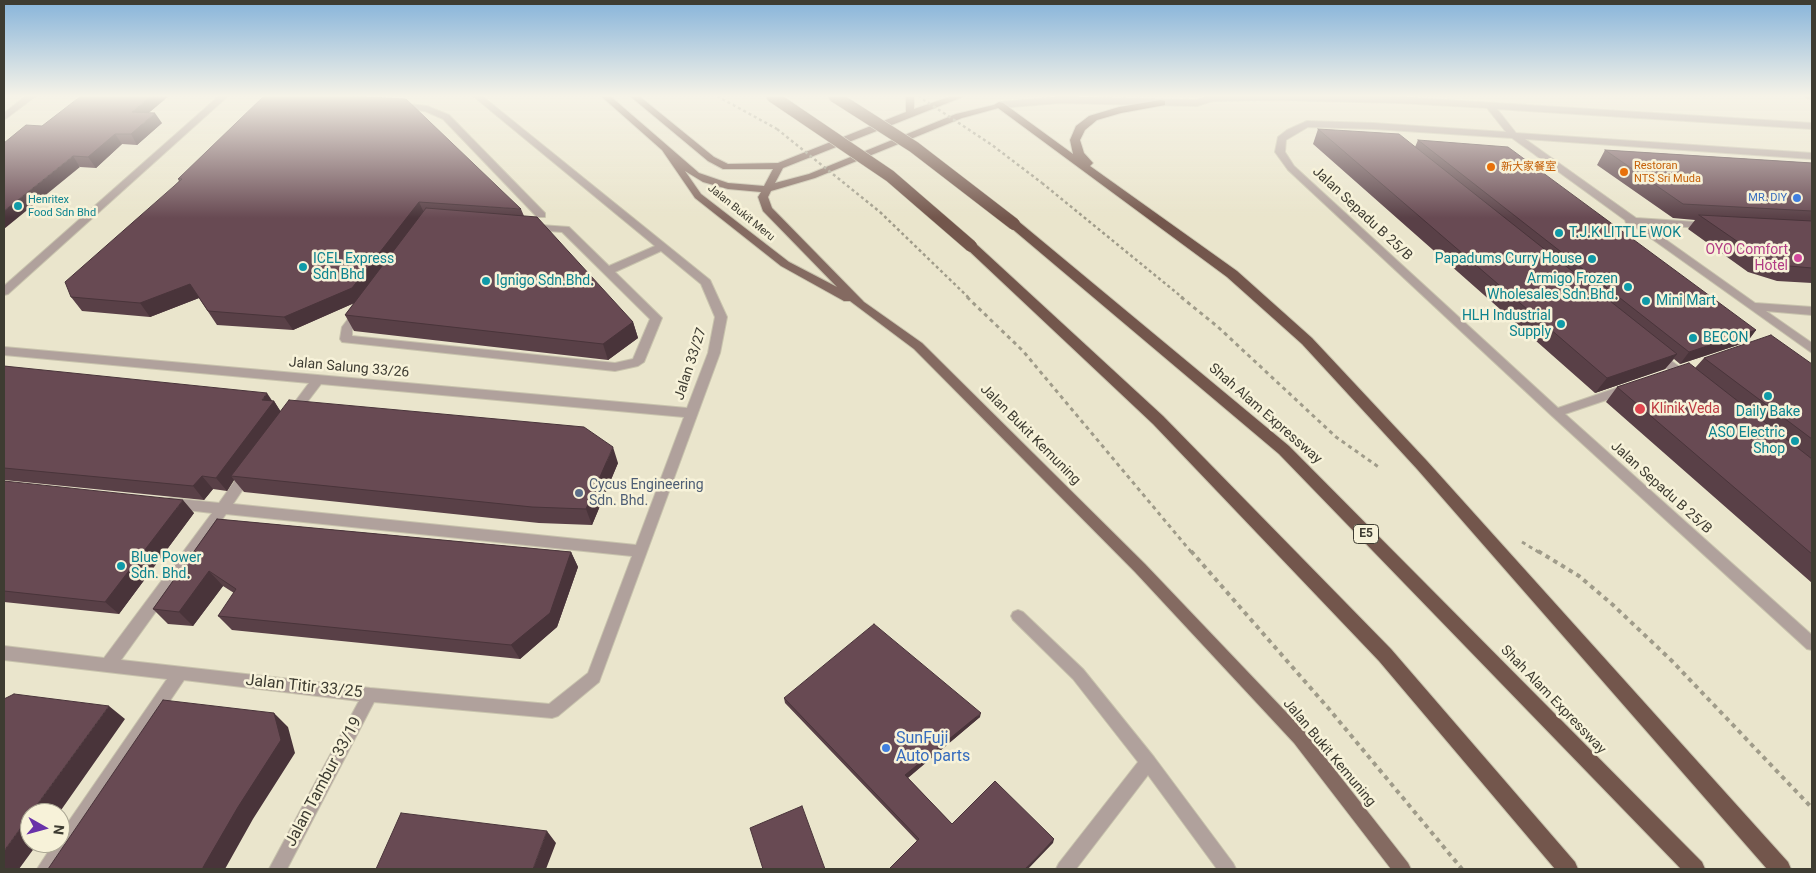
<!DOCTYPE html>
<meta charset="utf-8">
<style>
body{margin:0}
#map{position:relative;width:1816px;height:873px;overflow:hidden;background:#eae5cc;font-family:Roboto,sans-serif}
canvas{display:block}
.frame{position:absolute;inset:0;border:5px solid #3e3c32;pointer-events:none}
.north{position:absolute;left:20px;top:803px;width:50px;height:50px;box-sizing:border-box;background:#f7f2d9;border:1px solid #ada996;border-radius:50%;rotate:97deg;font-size:14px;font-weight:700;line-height:20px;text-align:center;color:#3e3c32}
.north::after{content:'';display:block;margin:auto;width:18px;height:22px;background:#6932a9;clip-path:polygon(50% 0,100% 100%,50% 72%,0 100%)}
</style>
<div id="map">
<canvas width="1816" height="873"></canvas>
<div class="frame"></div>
<div class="north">N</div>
</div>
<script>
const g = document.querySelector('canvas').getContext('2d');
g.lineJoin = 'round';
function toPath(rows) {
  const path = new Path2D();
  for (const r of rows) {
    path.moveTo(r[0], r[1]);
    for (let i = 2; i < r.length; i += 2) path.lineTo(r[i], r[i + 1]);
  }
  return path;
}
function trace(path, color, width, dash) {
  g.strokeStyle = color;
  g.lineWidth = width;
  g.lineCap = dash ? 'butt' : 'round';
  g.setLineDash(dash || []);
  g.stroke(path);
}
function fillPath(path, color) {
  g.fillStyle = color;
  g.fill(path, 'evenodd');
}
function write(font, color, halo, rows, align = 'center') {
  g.font = font + ' Roboto,"Noto Sans SC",sans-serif';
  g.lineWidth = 5;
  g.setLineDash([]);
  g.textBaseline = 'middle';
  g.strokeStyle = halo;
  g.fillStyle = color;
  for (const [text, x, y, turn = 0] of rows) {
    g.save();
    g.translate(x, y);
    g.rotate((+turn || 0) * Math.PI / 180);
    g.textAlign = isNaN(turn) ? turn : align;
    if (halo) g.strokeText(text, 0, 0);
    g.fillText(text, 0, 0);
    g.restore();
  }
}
const minor = toPath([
 [26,96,36,96,4,120,4,113,26,96],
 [219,96,228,96,8,294,4,295,4,286,219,96],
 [473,96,482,96,710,280,727,317,720,353,599,682,558,716,552,718,374,702,287,869,269,869,359,701,184,680,56,869,37,869,54,843,60,843,60,834,167,679,4,660,4,646,104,658,212,513,170,508,165,507,163,503,165,499,170,498,219,503,243,469,248,468,253,469,254,473,233,504,636,545,684,417,321,384,295,418,291,419,285,415,309,383,4,355,4,347,687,408,708,353,715,317,701,284,661,251,615,272,662,318,644,362,638,366,615,371,342,342,340,339,342,327,425,217,569,227,609,266,655,246,473,96],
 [432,222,562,232,650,319,633,359,615,363,352,336,352,330,432,222],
 [226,514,632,556,588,673,549,704,370,688,121,660,226,514],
 [1209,96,1400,97,1812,123,1812,129,1497,109,1516,133,1812,153,1812,159,1525,139,1636,218,1711,223,1711,227,1707,228,1645,225,1755,303,1812,307,1812,315,1766,311,1812,343,1812,353,1631,224,1626,223,1625,220,1512,138,1373,129,1308,127,1286,140,1285,152,1294,166,1558,408,1622,386,1630,386,1632,389,1630,392,1565,414,1812,635,1812,650,1807,649,1552,416,1288,170,1275,152,1278,137,1287,130,1307,121,1373,123,1506,132,1487,108,1400,103,1279,100,1213,101,1197,106,1060,103,999,108,995,105,999,102,1060,97,1196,100,1209,96],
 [1805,96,1812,96,1812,99,1806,98,1805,96],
 [399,103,427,106,449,115,545,213,545,217,537,217,443,119,425,111,396,108,396,104,399,103],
 [1656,350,1691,375,1693,378,1691,381,1683,381,1652,357,1650,354,1656,350],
 [1018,610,1023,612,1083,669,1154,757,1233,863,1236,869,1217,869,1148,775,1076,869,1056,869,1059,863,1138,762,1073,679,1013,620,1011,616,1013,612,1018,610]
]);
const major = toPath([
 [601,96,610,96,699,173,728,183,764,186,773,169,723,169,708,161,630,96,639,96,714,157,728,164,778,163,906,112,906,96,914,96,914,109,952,96,965,96,783,168,775,183,809,174,956,114,1002,103,1002,107,962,118,815,178,771,191,768,197,772,208,864,302,922,343,1145,564,1306,733,1408,863,1411,869,1391,869,1294,743,1135,572,914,349,850,301,844,301,781,266,695,198,662,150,601,96],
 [685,171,703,182,728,189,761,192,758,197,763,211,837,287,789,262,701,194,685,171]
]);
const highway = toPath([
 [1161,100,1165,101,1165,105,1121,113,1097,120,1085,130,1080,140,1084,153,1093,163,1090,166,1237,271,1312,338,1427,461,1788,862,1791,869,1767,869,1417,469,1302,344,1227,277,994,105,999,102,1003,103,1073,154,1070,140,1076,126,1089,116,1119,107,1161,100],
 [1014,220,1018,221,1289,446,1702,862,1705,869,1681,869,1279,454,1010,227,1008,224,1014,220],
 [971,242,975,243,1163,416,1391,649,1575,862,1578,869,1555,869,1379,661,1153,424,967,249,965,246,967,243,971,242]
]);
trace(minor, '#c8c3ad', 2);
trace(major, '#c8c3ad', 2);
trace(highway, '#c8c3ad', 2);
trace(toPath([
 [717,96,777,129],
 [1042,183,1183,298],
 [880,212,969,298]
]), '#a09c8a', 2.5, [3, 3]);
trace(toPath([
 [967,297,1023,351,1192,553],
 [1181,297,1218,327,1336,437,1380,468],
 [1522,542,1540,553]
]), '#a09c8a', 3, [4, 4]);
trace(toPath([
 [1191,551,1329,709,1462,869],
 [1538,551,1579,576,1613,605,1672,661,1812,808]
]), '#a09c8a', 4, [4.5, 4.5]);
fillPath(minor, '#b0a19c');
fillPath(major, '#846a61');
fillPath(highway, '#73564c');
const highwayBridge = toPath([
 [772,96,890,176,971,246],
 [834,96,914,147,1014,224]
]);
trace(highwayBridge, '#c8c3ad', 13, []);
trace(toPath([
 [918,96,992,145,1042,183],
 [777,129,880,212]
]), '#a09c8a', 2.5, [3, 3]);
trace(highwayBridge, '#73564c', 12);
fillPath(toPath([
 [162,123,137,145,122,144,96,168,80,167,42,126],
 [1318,129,1415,147,1418,140,1756,330,1747,342,1680,364,1674,359,1665,369,1595,393,1313,144],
 [1605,150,1812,163,1812,283,1777,281,1748,272,1688,229,1695,220,1673,218,1597,165],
 [178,179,521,209,524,216,633,322,638,338,608,360,354,331,345,315,354,303,293,330,217,325,199,298,150,317,82,311,71,297,179,181],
 [1704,358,1812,364,1812,583,1606,402,1617,387,1695,368],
 [4,366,274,401,280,411,618,463,592,525,539,523,244,492,234,480,227,491,213,489,204,500,4,480],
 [4,481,194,513,119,614,4,602],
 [217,519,571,552,578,567,557,627,520,659,232,630,218,616,234,593,223,586,193,626,168,624,153,609],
 [784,698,980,717,908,778,952,824,1053,843,917,841,785,703]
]), '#594047');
fillPath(toPath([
 [151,96,169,96,138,122,132,112],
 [155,113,162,123,137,145,131,134],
 [115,134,122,144,96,168,88,157],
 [73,156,80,167,4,229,4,211],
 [419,202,425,215,359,301,293,330,284,317],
 [190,284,199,298,150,317,140,303],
 [633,322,638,338,608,360,603,344],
 [1756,330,1747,342,1680,364,1689,352],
 [1677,354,1665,369,1595,393,1607,378],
 [267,393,273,402,274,401,283,415,231,476,234,480,227,491,216,478,262,400],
 [613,447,618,463,592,525,586,509],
 [202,476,213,489,204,500,193,486],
 [183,500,194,513,119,614,105,602],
 [571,552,578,567,557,627,520,659,511,645],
 [209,571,223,586,193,626,179,612],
 [109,706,125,719,59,813,31,813],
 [274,713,288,727,295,753,253,819,225,869,202,869],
 [981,713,980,717,905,780,905,775],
 [30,815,30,843,38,843,19,869,4,869,4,851],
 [547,831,556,843,546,869,533,869],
 [1054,839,1053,843,1028,869,1025,869]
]), '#49343a');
const building = toPath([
 [81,96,151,96,132,112,155,113,131,134,115,134,88,157,73,156,4,211,4,143,26,125,42,126,81,96],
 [264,96,349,96,406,99,521,209,419,202,352,288,284,317,208,311,190,284,140,303,71,297,65,282,182,179,178,179,264,96],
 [1318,129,1399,134,1677,354,1607,378,1318,129],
 [1418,140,1508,147,1756,330,1689,352,1418,140],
 [1605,150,1812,163,1812,211,1683,204,1605,150],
 [426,208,537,217,633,322,603,344,345,315,426,208],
 [1699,215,1812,221,1812,268,1789,266,1760,257,1699,215],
 [1771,335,1812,364,1812,439,1704,358,1771,335],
 [1689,363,1812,459,1812,554,1617,387,1689,363],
 [4,366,267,393,262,400,274,401,216,478,202,476,193,486,4,468,4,366],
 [289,400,584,427,613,447,586,509,532,507,231,476,289,400],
 [4,481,183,500,105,602,4,591,4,481],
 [217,519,571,552,550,613,511,645,218,616,236,589,209,571,179,612,153,609,217,519],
 [874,624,981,713,905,775,952,824,995,781,1054,839,1025,869,889,869,919,839,784,698,874,624],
 [14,694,109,706,31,813,30,813,30,815,4,851,4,699,14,694],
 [163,700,274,713,281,740,238,807,202,869,48,869,163,700],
 [802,806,825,869,763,869,750,828,802,806],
 [401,813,547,831,533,869,376,869,401,813]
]);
fillPath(building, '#684a53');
trace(building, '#49343a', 1);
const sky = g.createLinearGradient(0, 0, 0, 218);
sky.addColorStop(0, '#87b4da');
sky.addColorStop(0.44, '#f6f3e8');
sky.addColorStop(1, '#f6f3e800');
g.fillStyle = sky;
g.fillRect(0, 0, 1816, 218);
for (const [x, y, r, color] of [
 [1491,167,5,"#e8710a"],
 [1624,172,5,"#e8710a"],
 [1797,198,5,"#3f7fe0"],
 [18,206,5,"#0f9aa8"],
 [1559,233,5,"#0f9aa8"],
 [1798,258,5,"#d1479c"],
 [1592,259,5,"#0f9aa8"],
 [303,267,5,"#0f9aa8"],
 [486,281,5,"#0f9aa8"],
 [1628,287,5,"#0f9aa8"],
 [1646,301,5,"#0f9aa8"],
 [1561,324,5,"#0f9aa8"],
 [1693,338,5,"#0f9aa8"],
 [1768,396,5,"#0f9aa8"],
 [1640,409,6,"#e0444e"],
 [1795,441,5,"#0f9aa8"],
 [579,493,5,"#5c6f8a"],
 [121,566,5,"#0f9aa8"],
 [886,748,5,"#3f7fe0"]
]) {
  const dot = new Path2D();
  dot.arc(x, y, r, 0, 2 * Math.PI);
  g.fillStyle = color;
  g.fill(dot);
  trace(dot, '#f7f2d9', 2);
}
write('11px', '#c56008', '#f7f2d9', [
 ["Restoran",1634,166],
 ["NTS Sri Muda",1634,179],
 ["新大家餐室",1501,167]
], 'left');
write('11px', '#366cbe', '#f7f2d9', [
 ["MR. DIY",1787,198]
], 'right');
write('11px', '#0d838f', '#f7f2d9', [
 ["Henritex",28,200],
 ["Food Sdn Bhd",28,213]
], 'left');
write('11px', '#3e3c32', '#f7f2d9', [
 ["Jalan Bukit Meru",741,213,39]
]);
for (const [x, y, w] of [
 [1366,534,25]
]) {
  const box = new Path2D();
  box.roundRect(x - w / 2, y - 9.5, w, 19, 4);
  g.fillStyle = '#f7f2d9';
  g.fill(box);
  trace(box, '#3e3c32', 1);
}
write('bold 12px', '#3e3c32', null, [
 ["E5",1366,534]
]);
write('14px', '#3e3c32', '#f7f2d9', [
 ["Jalan Sepadu B 25/B",1362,214,43],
 ["Jalan 33/27",691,364,-72],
 ["Jalan Salung 33/26",349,368,5],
 ["Shah Alam Expressway",1265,414,41],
 ["Jalan Bukit Kemuning",1030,435,45],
 ["Jalan Sepadu B 25/B",1661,488,42],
 ["Shah Alam Expressway",1553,700,46],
 ["Jalan Bukit Kemuning",1329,753,50]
]);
write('14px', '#0d838f', '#f7f2d9', [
 ["T.J.K LITTLE WOK",1569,233],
 ["ICEL Express",313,259],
 ["Sdn Bhd",313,275],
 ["Papadums Curry House",1582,259,"right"],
 ["Armigo Frozen",1618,279,"right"],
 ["Wholesales Sdn.Bhd.",1618,295,"right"],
 ["Ignigo Sdn.Bhd.",496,281],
 ["Mini Mart",1656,301],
 ["HLH Industrial",1551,316,"right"],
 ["Supply",1551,332,"right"],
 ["BECON",1703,338],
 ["Daily Bake",1768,412,"center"],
 ["ASO Electric",1785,433,"right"],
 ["Shop",1785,449,"right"],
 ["Blue Power",131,558],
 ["Sdn. Bhd.",131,574]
], 'left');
write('14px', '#b23c85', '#f7f2d9', [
 ["OYO Comfort",1788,250],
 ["Hotel",1788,266]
], 'right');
write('14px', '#be3a42', '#f7f2d9', [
 ["Klinik Veda",1651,409]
], 'left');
write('14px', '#4e5e75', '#f7f2d9', [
 ["Cycus Engineering",589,485],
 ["Sdn. Bhd.",589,501]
], 'left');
write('16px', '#3e3c32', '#f7f2d9', [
 ["Jalan Titir 33/25",304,687,6],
 ["Jalan Tambur 33/19",324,782,-62]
]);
write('16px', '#366cbe', '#f7f2d9', [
 ["SunFuji",896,739],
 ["Auto parts",896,757]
], 'left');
</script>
